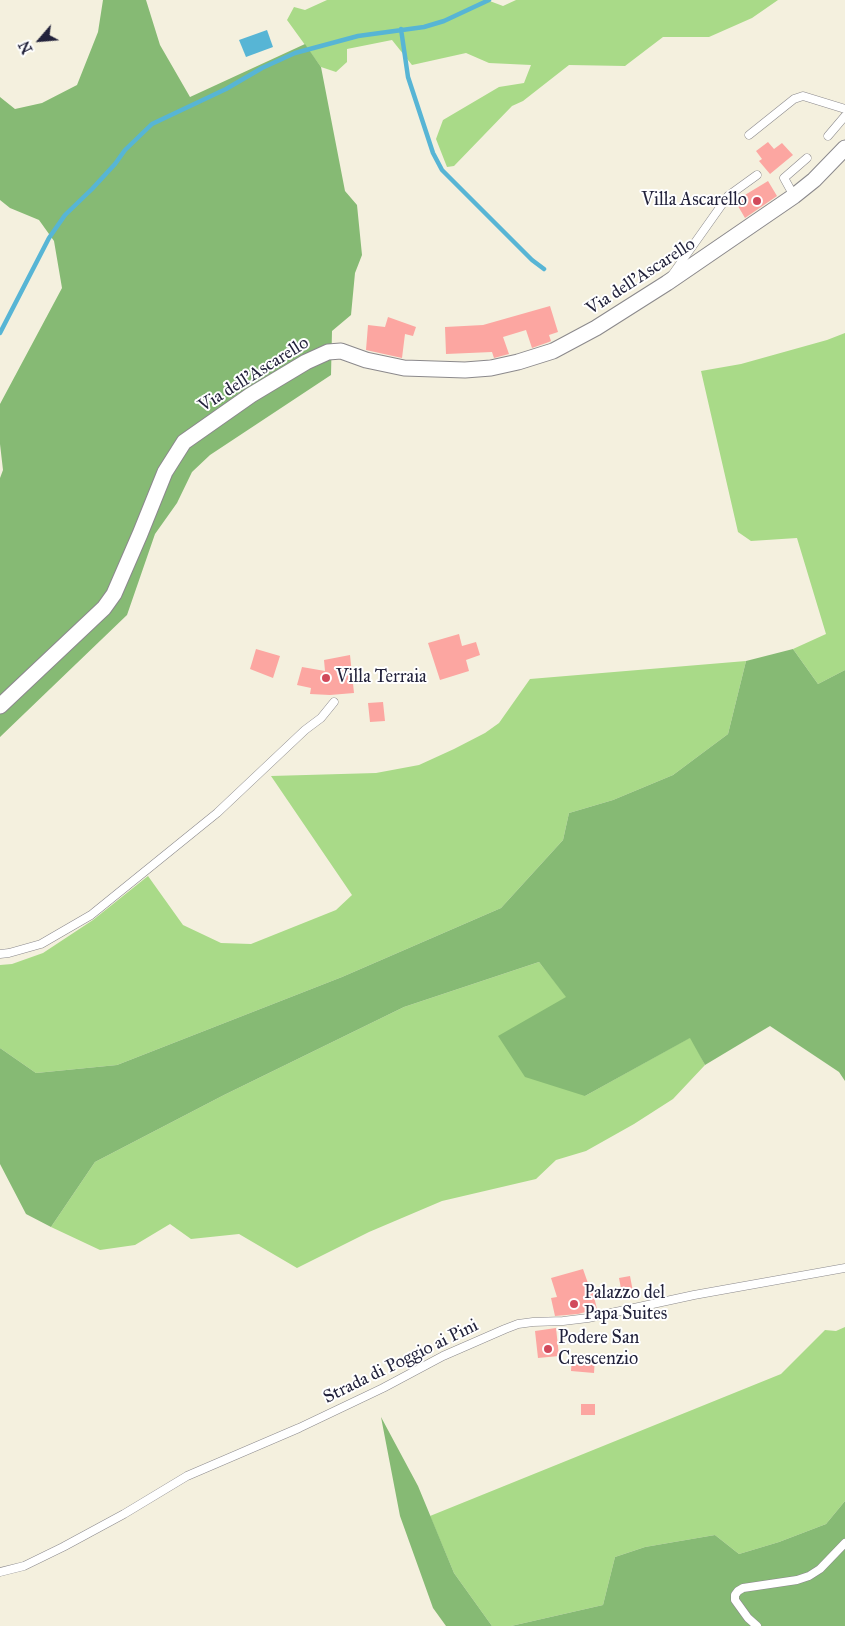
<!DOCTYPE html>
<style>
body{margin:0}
#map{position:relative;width:845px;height:1626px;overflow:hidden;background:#f4f0de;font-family:"IM FELL Great Primer",serif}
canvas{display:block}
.north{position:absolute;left:15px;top:15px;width:50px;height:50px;-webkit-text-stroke:4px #fff;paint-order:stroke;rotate:243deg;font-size:14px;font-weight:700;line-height:20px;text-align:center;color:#22223b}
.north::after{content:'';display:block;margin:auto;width:18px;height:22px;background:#22223b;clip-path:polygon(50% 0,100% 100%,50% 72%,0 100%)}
</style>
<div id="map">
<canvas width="845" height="1626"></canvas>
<div class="north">N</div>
</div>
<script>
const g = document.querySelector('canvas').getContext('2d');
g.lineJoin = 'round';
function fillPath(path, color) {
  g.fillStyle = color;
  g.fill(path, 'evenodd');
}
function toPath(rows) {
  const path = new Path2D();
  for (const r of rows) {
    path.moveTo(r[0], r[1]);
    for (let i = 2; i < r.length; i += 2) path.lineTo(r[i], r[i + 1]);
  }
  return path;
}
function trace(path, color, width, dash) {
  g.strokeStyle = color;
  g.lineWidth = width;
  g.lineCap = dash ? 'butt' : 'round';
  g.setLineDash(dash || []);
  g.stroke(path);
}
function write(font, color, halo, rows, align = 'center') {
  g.font = font + ' "IM FELL Great Primer",serif';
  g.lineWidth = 4;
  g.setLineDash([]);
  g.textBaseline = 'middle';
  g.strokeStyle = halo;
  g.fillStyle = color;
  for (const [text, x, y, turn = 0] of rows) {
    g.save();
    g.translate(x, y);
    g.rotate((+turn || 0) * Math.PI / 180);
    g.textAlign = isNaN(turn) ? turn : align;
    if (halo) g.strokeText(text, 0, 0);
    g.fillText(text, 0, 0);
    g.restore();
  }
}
fillPath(toPath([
 [327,0,487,0,503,6,516,0,778,0,752,18,709,37,663,37,625,66,569,65,523,101,512,106,454,166,447,167,436,139,443,120,499,87,524,83,531,65,489,63,466,53,412,65,392,40,347,49,347,62,336,72,321,67,287,20,294,7,305,10],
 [845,333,845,670,818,684,793,649,826,634,797,538,751,541,738,532,701,371,741,364,827,340],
 [746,661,728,734,673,775,613,800,569,813,563,840,501,908,342,977,117,1065,36,1073,0,1048,0,965,12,964,43,953,93,920,148,876,183,925,221,943,251,944,336,910,352,895,271,776,376,773,419,765,454,749,485,733,499,723,530,679],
 [539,962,567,997,585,1096,691,1037,705,1065,673,1099,634,1124,586,1151,556,1160,536,1179,442,1201,369,1232,297,1268,239,1234,191,1239,170,1224,135,1245,100,1250,51,1227,95,1162,224,1095,404,1007],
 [845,1327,845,1501,826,1524,779,1542,739,1554,715,1535,645,1547,615,1557,603,1605,511,1626,492,1626,454,1573,430,1516,781,1374,825,1330,836,1331]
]), '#a9da88');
fillPath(toPath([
 [103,0,146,0,160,45,190,97,305,44,321,67,345,191,357,205,362,255,355,273,351,315,332,331,331,375,210,455,192,472,177,503,155,534,127,615,0,737,0,478,3,470,0,444,0,404,62,288,54,241,39,220,10,208,0,200,0,97,15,109,42,103,77,85,98,32],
 [793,649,818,684,845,670,845,1081,839,1072,770,1026,705,1065,690,1038,585,1096,525,1077,498,1036,566,997,539,962,404,1007,224,1095,95,1162,51,1227,26,1214,0,1164,0,1048,36,1073,117,1065,342,977,501,908,563,840,569,813,613,800,673,775,728,734,746,661],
 [381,1417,418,1486,454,1573,492,1626,446,1626,433,1608,400,1516],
 [845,1501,845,1626,511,1626,603,1605,615,1557,645,1547,715,1535,739,1554,779,1542,826,1524]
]), '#86ba74');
fillPath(toPath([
 [267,30,273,47,246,57,239,40]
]), '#57b5d5');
trace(toPath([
 [401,29,408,77,433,153,442,170,532,260,544,269],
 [0,333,49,238,65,215,92,189,115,164,125,150,152,124,226,89,262,68,295,53,358,36,424,27,444,21,489,0]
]), '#57b5d5', 4.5);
fillPath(toPath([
 [768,142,774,149,782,143,793,155,770,174,759,161,762,159,756,151],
 [768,181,777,196,745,218,735,201],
 [550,306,558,332,549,335,551,341,549,342,532,348,526,330,503,337,509,354,494,358,492,352,446,354,445,327,483,325],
 [388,317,416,327,413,336,405,334,402,358,366,350,368,325,385,327],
 [459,634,462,646,476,642,480,655,466,660,469,671,440,680,428,643],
 [256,649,280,656,273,678,250,669],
 [350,655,354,693,330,695,310,694,311,688,297,685,302,667,325,671,324,660],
 [383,702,385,721,370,722,368,703],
 [583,1269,590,1289,592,1289,597,1309,578,1314,555,1316,551,1298,557,1297,551,1278],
 [630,1276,634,1297,623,1299,619,1278],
 [556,1328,559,1356,538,1358,535,1331],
 [572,1355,595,1357,594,1373,571,1371],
 [581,1404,595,1404,595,1415,581,1415]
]), '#fca6a1');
const service = toPath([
 [749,135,794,99,803,96,845,109],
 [828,136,845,116],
 [794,196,784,178,807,158],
 [672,275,728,196,757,175],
 [0,954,9,953,41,944,91,915,217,813,305,730,321,718,334,702],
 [0,1572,24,1566,63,1547,124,1514,187,1476,299,1428,383,1388,443,1356,505,1329,518,1324,533,1322,563,1321,588,1318,694,1295,845,1268],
 [757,1626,748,1618,735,1600,735,1595,738,1591,743,1588,797,1580,809,1576,820,1569,845,1543]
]);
const minor = toPath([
 [0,706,104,608,114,594,140,534,165,472,184,442,251,395,306,362,328,352,341,351,366,360,404,368,465,370,491,368,518,362,553,351,596,328,667,283,794,196,814,180,845,148]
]);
trace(service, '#8b898c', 9);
trace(minor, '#8b898c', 17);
trace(service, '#fff', 8);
trace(minor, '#fff', 15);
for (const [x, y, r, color] of [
 [757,201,5,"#d1495b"],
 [326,678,5,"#d1495b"],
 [574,1304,5,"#d1495b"],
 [548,1349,5,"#d1495b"]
]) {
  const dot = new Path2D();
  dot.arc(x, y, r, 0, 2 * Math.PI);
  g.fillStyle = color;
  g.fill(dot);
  trace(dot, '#fff', 2);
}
write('18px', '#22223b', '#fff', [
 ["Villa Ascarello",747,201,"right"],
 ["Villa Terraia",336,678],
 ["Palazzo del",584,1294],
 ["Papa Suites",584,1315],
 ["Podere San",558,1339],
 ["Crescenzio",558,1360]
], 'left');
write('18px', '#22223b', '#fff', [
 ["Via dell'Ascarello",641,277,-33],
 ["Via dell'Ascarello",254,375,-32],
 ["Strada di Poggio ai Pini",401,1362,-26]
]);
</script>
